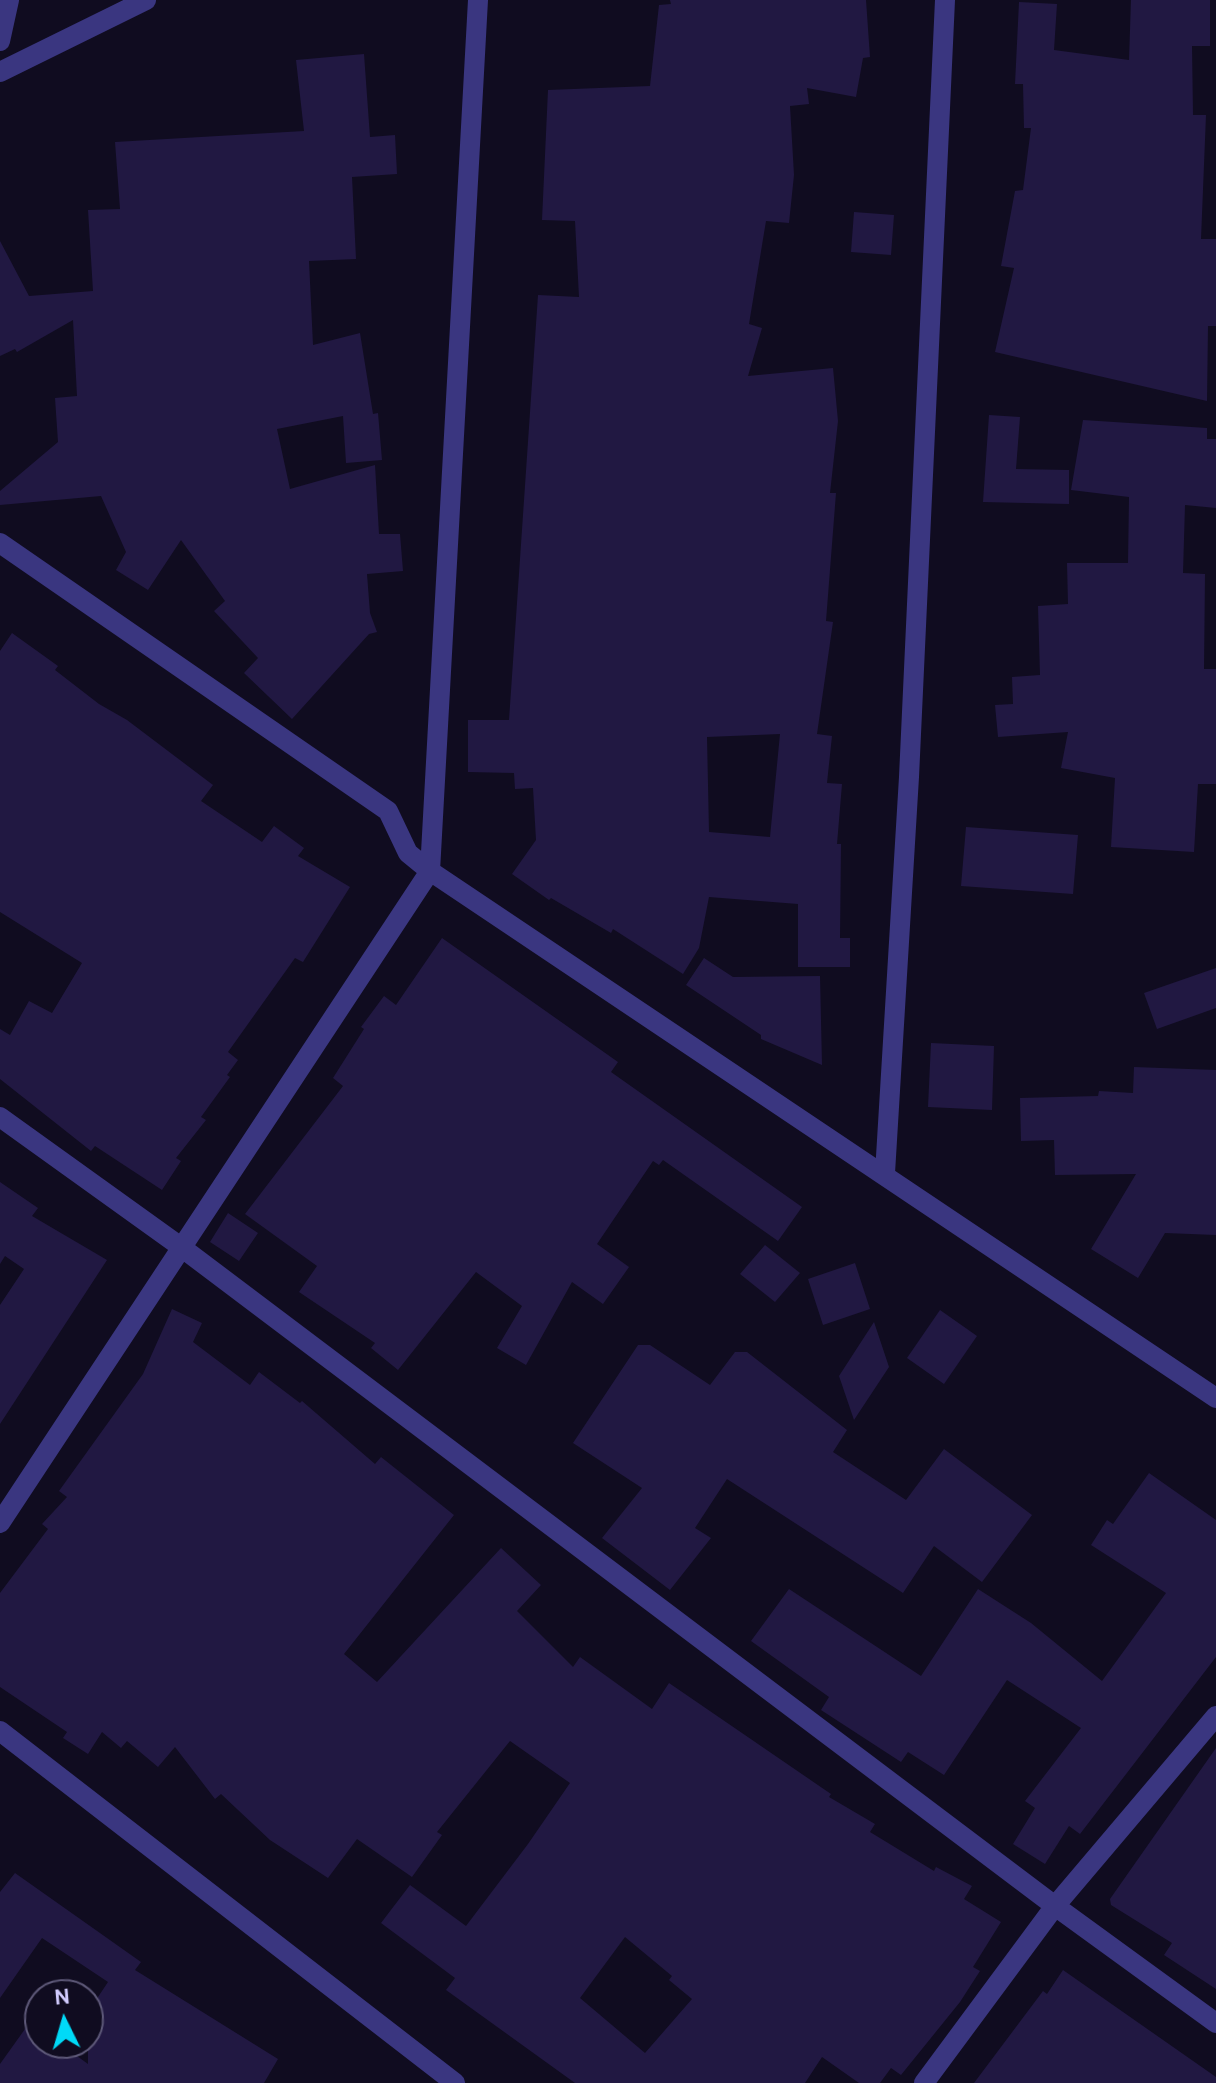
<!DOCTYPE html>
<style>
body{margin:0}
#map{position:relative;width:1216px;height:2083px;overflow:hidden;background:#100c20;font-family:Cabin,sans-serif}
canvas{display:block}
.north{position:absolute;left:24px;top:1979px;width:80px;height:80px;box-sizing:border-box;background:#100c20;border:2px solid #5e5979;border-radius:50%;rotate:355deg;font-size:22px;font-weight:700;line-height:32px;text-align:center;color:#d2ccff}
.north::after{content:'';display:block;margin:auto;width:28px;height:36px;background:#00daf7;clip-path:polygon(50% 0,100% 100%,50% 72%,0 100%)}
</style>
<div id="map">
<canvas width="1216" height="2083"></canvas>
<div class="north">N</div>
</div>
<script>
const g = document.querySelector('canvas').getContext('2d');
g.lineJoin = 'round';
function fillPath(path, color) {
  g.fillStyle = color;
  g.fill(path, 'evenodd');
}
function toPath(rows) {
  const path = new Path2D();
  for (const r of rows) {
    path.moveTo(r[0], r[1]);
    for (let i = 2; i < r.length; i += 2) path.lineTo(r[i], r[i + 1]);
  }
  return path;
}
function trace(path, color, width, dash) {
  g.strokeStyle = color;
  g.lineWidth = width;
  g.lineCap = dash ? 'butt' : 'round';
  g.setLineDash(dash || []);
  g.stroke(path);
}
fillPath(toPath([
 [670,0,866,0,870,57,863,58,856,97,807,88,809,104,790,106,794,175,789,223,766,221,749,324,762,328,748,376,833,368,838,421,830,493,836,493,826,621,833,622,817,734,832,736,827,783,842,784,837,844,841,844,840,938,850,938,850,967,798,967,798,904,709,897,699,948,683,974,613,929,611,933,551,898,549,900,512,874,536,840,533,788,515,789,514,773,468,772,468,720,509,720,538,295,579,297,575,221,542,220,548,90,650,86,659,5,671,4],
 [780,734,770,837,709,832,707,737],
 [1131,0,1210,0,1210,46,1192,46,1193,115,1206,115,1201,239,1216,239,1216,326,1208,326,1207,401,995,352,1014,268,1001,266,1015,191,1023,190,1031,128,1024,128,1023,84,1015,84,1019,2,1057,4,1054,50,1129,60],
 [364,54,370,137,395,135,397,174,352,177,356,259,309,261,313,345,360,333,373,414,378,413,382,460,346,463,343,416,277,429,290,489,375,465,379,534,400,534,403,571,367,574,370,613,377,632,369,634,292,719,244,673,258,658,214,611,225,601,181,540,148,590,116,570,126,552,101,496,0,505,0,491,58,442,55,398,77,396,73,320,17,352,15,349,0,356,0,241,29,296,93,291,88,210,120,209,115,142,304,131,296,60],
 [854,212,894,215,891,255,851,252],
 [989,415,1020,417,1016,469,1069,470,1069,504,983,502],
 [1083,420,1207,428,1207,439,1216,439,1216,508,1185,505,1183,573,1205,574,1204,669,1216,669,1216,784,1198,784,1194,852,1111,847,1115,778,1061,768,1068,732,998,737,995,705,1013,704,1012,677,1040,675,1038,606,1068,604,1067,563,1128,563,1129,497,1071,490],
 [12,633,58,666,55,670,99,704,127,720,213,785,201,801,262,842,274,826,304,848,298,856,350,887,303,962,295,958,228,1052,238,1060,227,1075,230,1077,201,1117,206,1120,176,1158,181,1161,162,1190,95,1146,91,1151,0,1079,0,1029,10,1035,29,1001,52,1013,82,963,0,912,0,651],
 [966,827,1078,835,1073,894,961,886],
 [442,938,618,1062,611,1072,802,1207,778,1241,663,1160,659,1165,653,1161,597,1244,629,1267,603,1304,572,1282,526,1365,497,1348,522,1306,476,1272,398,1370,371,1348,375,1343,299,1292,317,1266,245,1214,343,1086,333,1078,364,1029,361,1027,384,996,396,1005],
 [704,958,733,977,820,976,822,1065,761,1039,761,1035,686,985],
 [1216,968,1216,1008,1157,1029,1144,993],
 [931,1043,994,1046,992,1110,928,1107],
 [1134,1067,1216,1070,1216,1235,1165,1233,1138,1278,1091,1249,1136,1174,1055,1175,1054,1140,1021,1141,1020,1098,1098,1096,1099,1091,1133,1093],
 [0,1182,38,1208,32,1216,107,1260,0,1424,0,1305,24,1269,5,1256,0,1264],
 [228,1213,258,1233,239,1261,210,1242],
 [765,1245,800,1273,775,1302,740,1274],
 [855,1263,870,1309,823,1325,808,1279],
 [172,1309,202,1323,193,1342,250,1385,259,1372,300,1403,302,1401,375,1464,381,1457,454,1515,344,1654,377,1682,501,1548,541,1585,517,1611,573,1667,580,1657,652,1709,669,1683,831,1794,829,1797,875,1824,870,1832,934,1871,936,1867,972,1886,964,1899,1001,1922,973,1967,980,1971,960,2002,901,2075,891,2068,880,2083,859,2083,822,2057,805,2083,575,2083,446,1990,455,1978,381,1923,410,1885,466,1926,528,1844,570,1783,510,1741,437,1832,442,1835,412,1877,357,1839,328,1878,270,1840,221,1794,215,1799,175,1747,158,1767,127,1741,121,1748,102,1732,88,1754,63,1738,67,1732,0,1687,0,1593,48,1529,42,1524,67,1497,59,1491,143,1374],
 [625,1937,672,1976,669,1980,692,1999,645,2053,580,1998],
 [940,1310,977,1336,944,1384,907,1358],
 [874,1322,889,1367,854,1420,839,1376],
 [638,1345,650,1345,710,1385,735,1352,747,1352,847,1430,833,1452,906,1500,944,1449,1032,1515,982,1582,934,1546,903,1593,727,1479,695,1528,711,1538,670,1590,602,1538,642,1488,573,1443],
 [1149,1473,1216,1520,1216,1657,1080,1834,1069,1826,1045,1864,1013,1844,1035,1808,1025,1801,1081,1728,1007,1680,944,1775,908,1752,901,1762,821,1710,829,1697,751,1641,789,1589,921,1676,978,1589,1031,1623,1102,1681,1166,1593,1091,1545,1107,1520,1113,1524],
 [1216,1748,1216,1989,1164,1955,1172,1943,1111,1905,1110,1899],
 [15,1873,141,1962,135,1970,278,2059,264,2083,0,2083,0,2064,30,2022,40,2029,40,2043,59,2043,88,2064,88,2012,108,1982,42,1938,0,1998,0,1892],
 [1063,1970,1216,2077,1216,2083,974,2083,1043,1991,1047,1994]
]), '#211842');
trace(toPath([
 [478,0,430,871,1216,1398],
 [0,41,9,0],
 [0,72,146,0],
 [0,543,388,811,408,853,430,871,0,1523],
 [0,1117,181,1247,1055,1906,1216,2023],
 [885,1173,909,777,945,0],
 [0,1731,455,2083],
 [924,2083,1055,1906,1216,1716]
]), '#3a3680', 20);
</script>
